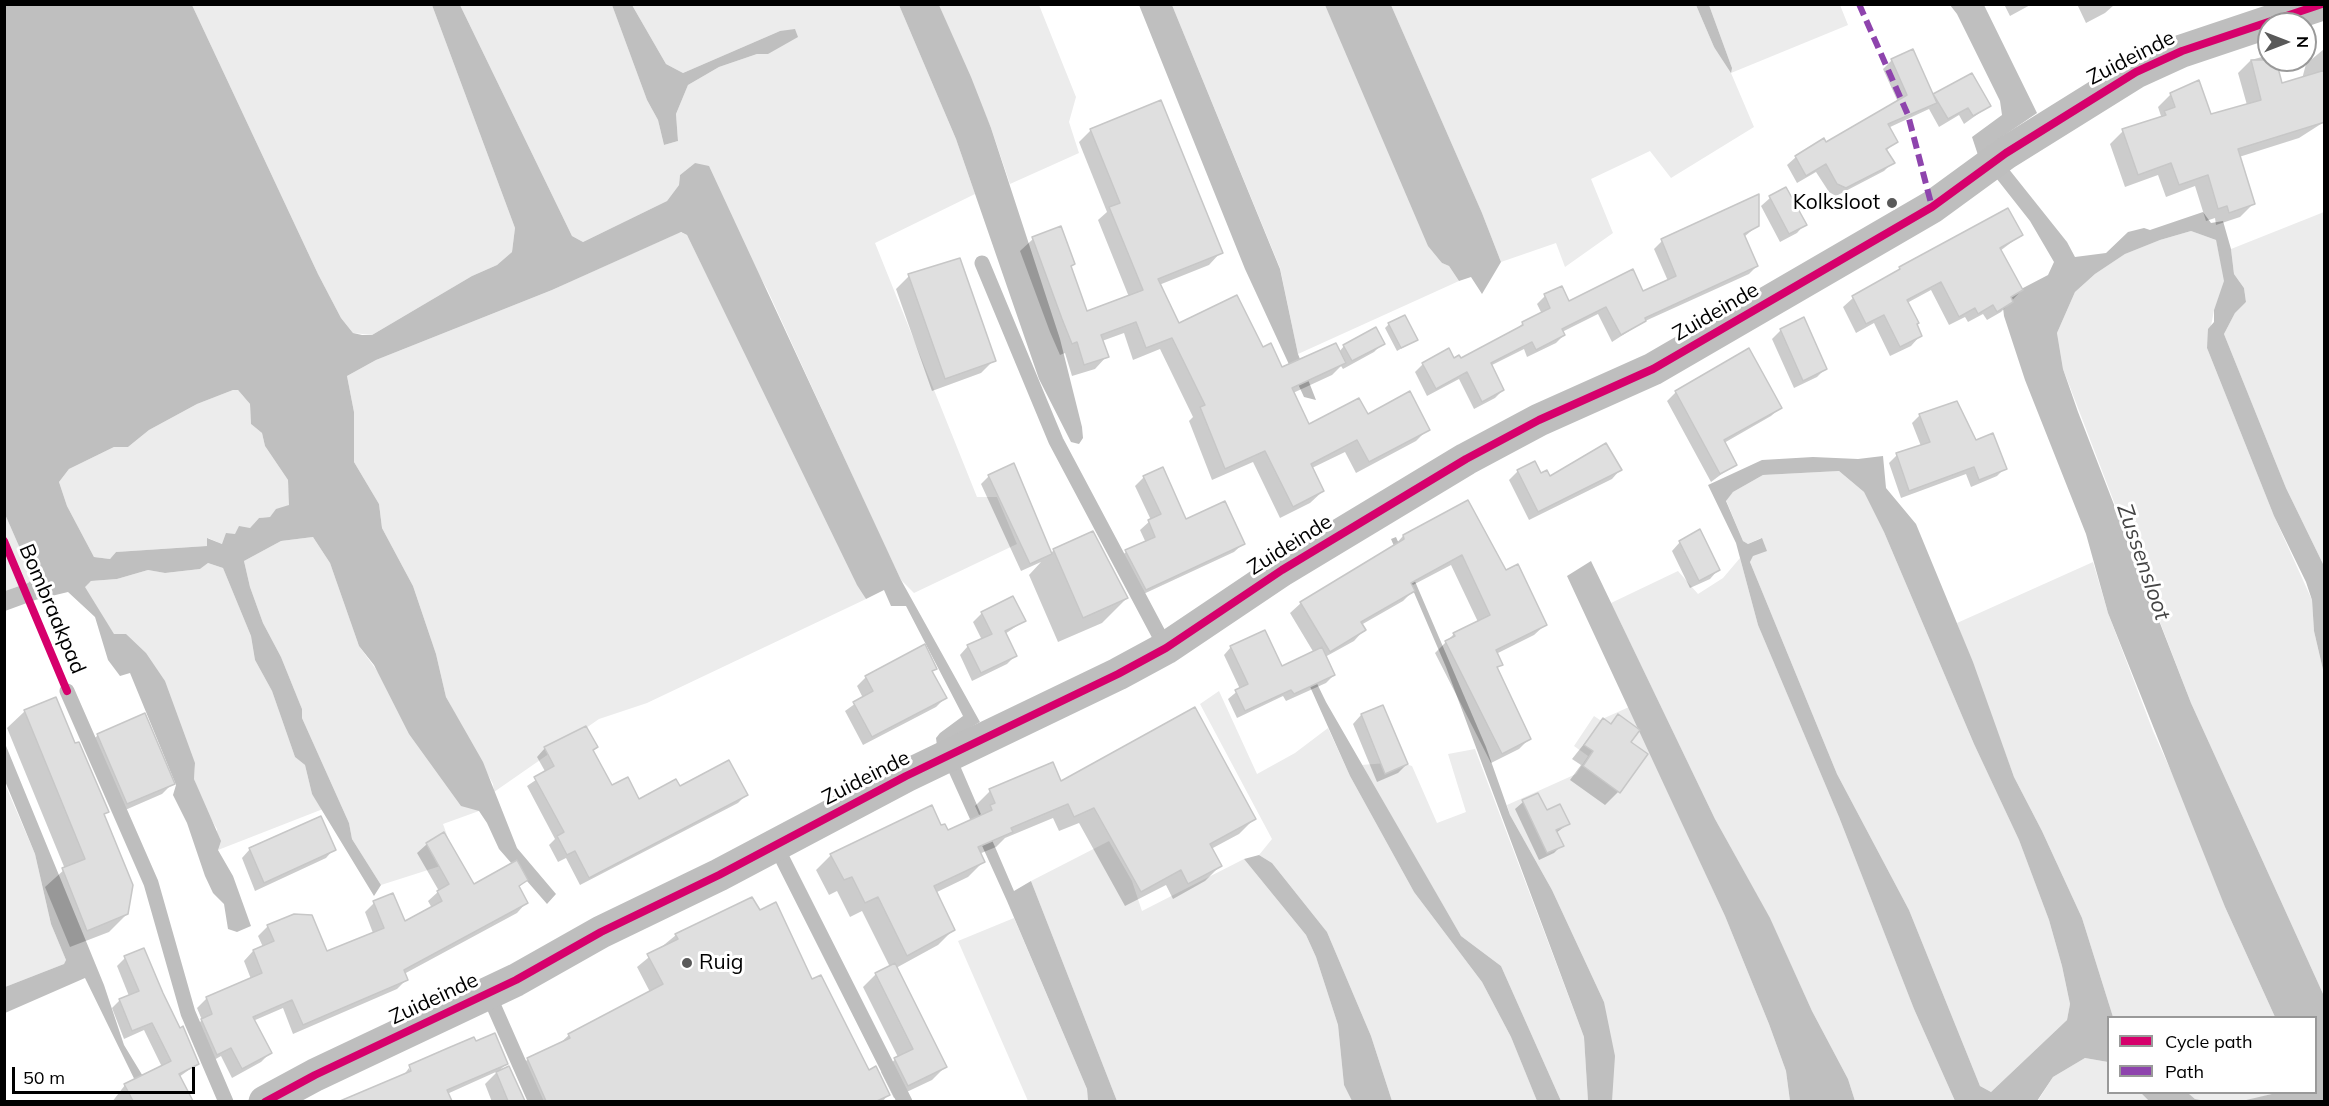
<!DOCTYPE html>
<style>
body{margin:0}
#map{position:relative;width:2329px;height:1106px;overflow:hidden;background:#fff;font-family:Mulish,sans-serif}
canvas{display:block}
.frame{position:absolute;inset:0;border:6px solid #000;pointer-events:none}
.legend{position:absolute;left:2107px;top:1016px;width:210px;height:78px;box-sizing:border-box;background:#fff;border:2px solid #999;margin:0;padding:8px 10px;list-style:none;font-size:18px;color:#000}
.legend li{display:flex;align-items:center;gap:12px;height:30px}
.legend b{width:30px;border:2px solid #999}
.north{position:absolute;left:2257px;top:12px;width:60px;height:60px;box-sizing:border-box;background:#fff;border:2px solid #999;border-radius:50%;rotate:90deg;font-size:16px;font-weight:700;line-height:24px;text-align:center;color:#000}
.north::after{content:'';display:block;margin:auto;width:21px;height:27px;background:#595959;clip-path:polygon(50% 0,100% 100%,50% 72%,0 100%)}
.scale{position:absolute;left:12px;top:1067px;width:183px;height:27px;box-sizing:border-box;border:3px solid #000;border-top:0;padding-left:8px;font-size:18px;line-height:21px;white-space:nowrap;color:#000;-webkit-text-stroke:4px #fff;paint-order:stroke}
</style>
<div id="map">
<canvas width="2329" height="1106"></canvas>
<div class="frame"></div>
<ul class="legend">
<li><b style="height:8px;background:#d6006c"></b>Cycle path</li>
<li><b style="height:8px;background:#8e44ad"></b>Path</li>
</ul>
<div class="north">N</div>
<div class="scale">50 m</div>
</div>
<script>
const g = document.querySelector('canvas').getContext('2d');
g.lineJoin = 'round';
function fillPath(path, color) {
  g.fillStyle = color;
  g.fill(path, 'evenodd');
}
function toPath(rows) {
  const path = new Path2D();
  for (const r of rows) {
    path.moveTo(r[0], r[1]);
    for (let i = 2; i < r.length; i += 2) path.lineTo(r[i], r[i + 1]);
  }
  return path;
}
function trace(path, color, width, dash) {
  g.strokeStyle = color;
  g.lineWidth = width;
  g.lineCap = dash ? 'butt' : 'round';
  g.setLineDash(dash || []);
  g.stroke(path);
}
function write(font, color, halo, rows, align = 'center') {
  g.font = font + ' Mulish,sans-serif';
  g.lineWidth = 6;
  g.setLineDash([]);
  g.textBaseline = 'middle';
  g.strokeStyle = halo;
  g.fillStyle = color;
  for (const [text, x, y, turn = 0] of rows) {
    g.save();
    g.translate(x, y);
    g.rotate((+turn || 0) * Math.PI / 180);
    g.textAlign = isNaN(turn) ? turn : align;
    if (halo) g.strokeText(text, 0, 0);
    g.fillText(text, 0, 0);
    g.restore();
  }
}
fillPath(toPath([
 [192,5,432,5,515,228,512,252,497,265,472,276,372,335,353,333,341,318,318,274],
 [460,5,612,5,647,100,658,120,664,145,678,141,676,114,688,85,719,67,757,54,768,54,780,31,683,73,666,64,632,5,899,5,956,139,975,194,875,243,977,497,997,497,1017,544,914,593,901,580,881,538,767,289,695,163,680,175,679,185,667,201,583,242,572,236],
 [939,5,1039,5,1076,97,1069,122,1079,153,1010,184,991,128],
 [1172,5,1325,5,1442,263,1449,266,1459,281,1298,354,1280,268],
 [1391,5,1696,5,1714,47,1732,68,1709,5,1840,5,1848,25,1731,73,1754,127,1671,178,1650,151,1591,179,1613,233,1565,267,1556,243,1501,262,1482,213],
 [2324,212,2324,566,2286,488,2224,334,2235,313,2246,302,2244,288,2234,274,2231,249],
 [2191,231,2216,240,2225,281,2214,310,2207,348,2274,516,2312,600,2314,631,2324,674,2324,996,2191,703,2063,369,2057,333,2075,292,2095,274,2125,254,2160,240],
 [680,232,687,235,866,599,647,703,599,719,494,792,493,784,446,697,436,654,413,586,382,528,379,504,354,462,354,412,347,376,376,360,552,290],
 [233,390,238,390,250,404,251,424,262,433,265,446,288,480,290,505,270,517,259,518,250,528,222,544,208,538,207,546,116,552,110,559,94,557,67,506,59,482,69,469,114,447,128,447,149,430,197,404],
 [1839,471,1864,492,1884,532,1974,744,2019,840,2049,920,2062,966,2070,1004,2067,1020,1991,1092,1980,1086,1909,910,1837,774,1750,562,1761,538,1748,544,1743,541,1726,500,1733,492,1763,475],
 [4,512,33,578,28,583,5,591],
 [313,537,330,563,359,646,479,811,443,824,456,860,453,862,381,885,352,839,349,823,302,718,302,709,281,657,263,623,250,587,244,561,281,541],
 [1740,558,1758,625,1839,817,1914,1009,1955,1101,1855,1101,1848,1079,1812,1011,1770,919,1715,819,1611,603,1678,571,1698,594,1723,578],
 [2093,562,2108,613,2153,731,2192,818,2225,907,2275,1017,2113,1017,2082,918,2042,831,2014,777,1957,623],
 [208,563,223,568,251,636,255,660,272,691,295,757,305,765,312,794,323,809,218,850,217,829,206,811,194,779,195,763,84,587,91,581,117,579,148,570,165,573,200,569],
 [1219,691,1257,774,1295,753,1328,728,1350,776,1414,892,1482,982,1511,1037,1537,1101,1392,1101,1371,1036,1327,932,1272,863,1259,855,1272,839,1200,704],
 [1629,707,1725,916,1769,1024,1786,1071,1790,1101,1612,1101,1604,1002,1552,890,1510,815,1507,805,1576,774,1588,756,1574,746,1594,716,1600,720],
 [1475,749,1584,1037,1588,1101,1561,1101,1501,966,1461,936,1361,765,1399,762,1412,766,1437,823,1466,812,1448,754],
 [4,782,35,854,51,924,66,960,64,964,5,987],
 [1109,841,1132,881,1142,911,1244,859,1306,935,1316,957,1338,1025,1344,1085,1352,1101,1117,1101,1031,881],
 [1014,918,1087,1089,1088,1101,1028,1101,958,941],
 [2085,1058,2108,1062,2108,1092,2141,1093,2149,1101,2037,1102,2053,1077],
 [2188,1093,2276,1093,2242,1102,2206,1101,2195,1099]
]), '#ececec');
fillPath(toPath([
 [5,5,192,5,318,274,341,318,353,333,362,335,372,335,472,276,497,265,512,252,515,228,432,5,460,5,572,236,583,242,667,201,679,185,680,175,695,163,709,166,901,580,980,722,949,740,1014,891,1031,881,1117,1101,1088,1101,1087,1089,1007,901,937,746,936,738,940,733,963,716,906,606,891,606,884,590,866,599,857,585,687,235,681,232,552,290,376,360,347,376,354,412,354,462,379,504,382,528,413,586,436,654,446,697,483,762,517,848,556,894,547,904,499,849,487,823,479,811,461,806,409,734,374,665,359,646,330,563,313,537,281,541,244,561,250,587,263,623,281,657,302,709,302,718,349,823,352,839,381,885,374,896,312,794,305,765,295,757,272,691,255,660,251,636,223,568,208,563,200,569,165,573,148,570,117,579,91,581,85,587,114,634,126,634,146,653,165,681,195,763,194,779,221,841,218,850,233,876,251,926,237,932,228,929,224,904,213,893,205,876,187,823,173,795,176,785,130,673,120,676,108,660,95,617,68,592,35,600,5,611,5,591,28,583,33,578,4,512],
 [233,390,238,390,250,404,251,424,262,433,265,446,288,480,289,505,276,509,270,517,259,518,250,528,239,526,235,534,226,533,222,544,207,538,207,546,116,552,110,559,94,557,67,506,59,482,69,469,114,447,128,447,149,430,197,404],
 [612,5,632,5,666,64,683,73,780,31,795,29,798,37,768,54,757,54,719,67,688,85,676,114,678,141,664,145,658,120,647,100],
 [899,5,939,5,971,77,991,128,1060,339,1082,427,1083,438,1079,444,1071,442,1039,379,956,139],
 [1139,5,1172,5,1280,269,1298,354,1316,400,1304,397,1245,269],
 [1325,5,1391,5,1482,213,1501,262,1482,294,1471,277,1459,281,1449,266,1442,263,1428,246],
 [1696,5,1709,5,1732,68,1731,73,1714,47],
 [1950,5,1984,5,2037,113,1993,143,2008,168,2067,242,2075,257,2106,253,2128,232,2144,228,2150,230,2203,212,2211,223,2223,221,2231,249,2234,274,2244,288,2246,302,2235,313,2224,334,2286,488,2324,566,2324,674,2314,631,2312,600,2306,582,2274,516,2207,348,2208,329,2214,322,2214,310,2224,281,2216,240,2191,231,2160,240,2125,254,2095,274,2075,292,2057,333,2063,369,2078,412,2191,703,2324,996,2324,1101,2242,1101,2276,1093,2316,1092,2316,1018,2275,1017,2225,907,2108,613,2086,534,2025,380,2004,316,2002,299,2048,275,2054,262,2030,221,1978,155,1972,137,2002,115,2000,101,1957,14],
 [1883,456,1886,488,1916,524,1973,662,2014,777,2042,831,2082,918,2113,1017,2108,1018,2108,1062,2085,1058,2053,1077,2037,1101,1955,1101,1914,1009,1839,817,1758,625,1736,543,1708,485,1762,460,1813,457,1858,459],
 [1839,471,1864,492,1884,532,1974,744,2019,840,2049,920,2062,966,2070,1004,2067,1020,1991,1092,1980,1086,1909,910,1837,774,1750,562,1753,556,1767,551,1762,538,1748,544,1743,541,1726,501,1733,492,1763,475],
 [1396,537,1486,747,1510,815,1552,890,1604,1002,1615,1056,1612,1101,1588,1101,1584,1037,1446,667,1391,539],
 [1591,561,1715,819,1770,918,1812,1011,1848,1079,1855,1101,1790,1101,1786,1071,1769,1024,1725,916,1567,576],
 [1305,659,1326,702,1461,936,1501,966,1561,1101,1537,1101,1511,1037,1482,982,1414,892,1350,776,1299,662],
 [4,741,104,985,124,1045,158,1101,145,1101,85,978,5,1013,5,987,64,964,66,960,51,924,35,854,5,781],
 [1259,855,1272,863,1327,932,1371,1036,1392,1101,1352,1101,1344,1085,1338,1025,1316,957,1306,935,1244,859],
 [2141,1093,2188,1093,2195,1099,2206,1101,2149,1101]
]), '#bfbfbf');
fillPath(toPath([
 [2004,4,2032,4,2010,16],
 [2077,4,2113,4,2114,5,2105,13,2086,23],
 [2324,49,2324,122,2299,138,2239,157,2253,204,2240,217,2216,225,2215,218,2206,221,2195,186,2166,197,2158,175,2125,187,2110,144,2123,131,2159,119,2161,116,2158,107,2171,94,2210,116,2247,105,2238,73,2251,60,2269,55,2269,60,2274,60,2281,85,2302,79,2306,64],
 [1892,60,1933,96,1989,106,1964,124,1959,115,1939,127,1929,109,1888,128,1896,141,1886,151,1893,162,1884,171,1836,196,1829,192,1816,172,1797,183,1787,165,1796,157,1826,144,1898,102,1883,69],
 [1091,130,1221,252,1209,265,1159,285,1179,325,1262,349,1281,369,1339,352,1344,346,1383,343,1374,352,1343,369,1341,366,1332,375,1293,393,1309,426,1367,416,1428,429,1416,441,1356,473,1345,452,1312,468,1323,491,1310,503,1280,518,1253,462,1212,480,1189,421,1193,417,1160,349,1133,360,1124,333,1102,341,1107,356,1095,369,1072,376,1065,353,1060,355,1050,332,1020,251,1033,239,1061,228,1074,264,1070,268,1087,313,1129,297,1098,220,1107,212,1079,142],
 [1786,189,1805,224,1797,233,1780,242,1761,206,1770,198],
 [1757,226,1744,237,1757,266,1749,274,1643,322,1612,342,1598,314,1562,332,1564,335,1556,343,1527,357,1524,349,1490,366,1503,390,1495,398,1474,409,1459,379,1427,396,1415,372,1423,364,1460,360,1514,332,1523,323,1542,314,1537,304,1545,296,1569,303,1642,294,1668,281,1654,249,1662,241],
 [2021,235,2000,251,2022,290,2001,312,1987,320,1983,314,1968,322,1965,317,1949,325,1931,290,1907,303,1920,336,1911,346,1890,356,1874,323,1856,333,1843,307,1853,298,1893,275,1900,268],
 [909,276,994,360,981,373,932,391,896,289],
 [1803,319,1825,369,1817,377,1794,388,1772,339,1780,331],
 [1389,324,1416,340,1397,351,1385,328],
 [1676,392,1780,408,1771,416,1724,443,1735,464,1711,482,1667,401],
 [1920,415,1975,442,2005,468,1997,476,1971,487,1966,474,1901,498,1889,463,1897,455,1921,446,1912,423],
 [1534,463,1540,475,1550,478,1620,470,1612,479,1529,520,1509,480,1517,472],
 [989,476,1051,553,1054,550,1127,598,1102,623,1058,642,1029,575,1041,562,1021,571,981,484],
 [1144,477,1186,521,1243,544,1234,552,1137,597,1117,560,1126,552,1146,543,1140,530,1151,520,1135,486],
 [1468,502,1506,572,1545,625,1534,635,1496,654,1501,664,1497,669,1529,739,1519,749,1491,763,1435,653,1454,634,1478,622,1451,565,1411,586,1413,591,1403,601,1361,625,1364,630,1354,641,1325,657,1334,675,1326,683,1286,701,1283,696,1237,718,1228,699,1240,689,1224,655,1231,647,1281,668,1314,653,1290,613,1301,603,1393,547,1403,536],
 [1680,542,1718,570,1710,579,1690,588,1672,551],
 [982,613,1024,621,1005,634,1015,656,1007,664,972,681,960,655,968,646,982,640,973,622],
 [935,668,931,673,945,698,936,707,863,745,845,711,863,698,857,686,866,677],
 [25,711,74,745,107,812,103,816,127,914,109,932,70,947,45,887,65,869,7,728],
 [144,715,173,783,162,794,116,814,86,746,97,736],
 [1361,715,1407,764,1398,773,1377,782,1353,724],
 [1618,716,1629,743,1618,792,1605,805,1570,780,1581,765,1572,759,1603,720,1610,725],
 [596,747,592,751,611,787,638,801,679,788,746,795,738,803,580,885,566,858,558,862,549,845,555,839,527,786,546,773,537,757,545,748],
 [1060,783,1254,819,1239,834,1211,849,1220,866,1205,881,1173,899,1166,885,1125,906,1079,823,1059,831,1053,818,1005,838,996,847,979,854,983,862,968,877,935,893,953,930,938,945,896,968,945,1067,932,1080,894,1098,881,1072,898,1057,863,987,876,974,890,967,862,911,850,917,837,891,829,895,816,870,831,855,941,827,947,832,980,817,975,806,990,791],
 [1523,802,1568,824,1556,833,1562,845,1554,853,1539,860,1515,809],
 [427,844,473,886,526,880,518,888,526,903,517,913,404,974,407,979,397,989,293,1034,283,1008,253,1021,270,1053,261,1062,232,1078,221,1056,207,1064,192,1030,202,1020,197,1008,207,998,251,979,244,961,253,951,263,947,258,936,268,926,326,953,373,933,365,912,374,903,405,923,432,908,428,901,439,891,417,853],
 [250,849,334,849,326,858,255,891,242,858],
 [676,935,811,981,868,1072,889,1094,882,1102,530,1102,517,1070,528,1059,558,1045,569,1035,650,992,637,967],
 [125,958,161,994,197,1064,179,1077,189,1097,184,1102,112,1102,125,1085,162,1067,144,1030,124,1039,112,1008,120,1000,129,996,117,966],
 [475,1043,507,1063,497,1073,509,1068,524,1102,492,1102,485,1084,498,1071,447,1094,450,1102,344,1102,403,1076,409,1068,413,1078,410,1067]
]), '#0003');
const building = toPath([
 [1913,49,1937,103,1888,124,1898,142,1886,149,1895,163,1846,188,1837,184,1826,164,1806,176,1795,156,1824,138,1826,142,1907,95,1891,59,1913,49],
 [2251,60,2276,60,2282,83,2325,70,2325,122,2238,149,2255,204,2229,213,2227,206,2218,209,2208,175,2179,185,2171,163,2138,175,2122,129,2166,115,2164,111,2175,107,2170,93,2199,80,2211,114,2261,100,2251,60],
 [1972,73,1991,106,1973,116,1968,108,1948,119,1933,94,1972,73],
 [1161,100,1223,253,1158,279,1179,323,1237,295,1263,347,1271,343,1282,367,1336,343,1346,363,1292,388,1309,424,1359,398,1368,414,1410,391,1430,430,1369,462,1357,440,1311,464,1324,491,1293,507,1265,451,1225,469,1200,407,1205,405,1172,338,1146,348,1136,322,1101,335,1109,357,1084,365,1077,342,1072,344,1062,319,1032,237,1061,226,1075,264,1071,266,1087,311,1143,290,1109,207,1120,203,1090,129,1161,100],
 [1786,187,1807,225,1789,234,1769,196,1786,187],
 [1759,194,1759,226,1744,234,1758,266,1645,318,1646,321,1621,335,1606,307,1562,329,1565,335,1536,350,1532,342,1491,363,1504,390,1482,402,1467,372,1436,389,1422,363,1449,348,1454,358,1459,355,1461,358,1523,325,1522,322,1550,308,1544,294,1562,286,1569,301,1633,269,1643,291,1676,276,1661,239,1759,194],
 [2008,208,2023,235,2000,248,2023,290,2011,297,2013,302,1997,312,1993,305,1978,314,1975,308,1959,317,1941,282,1907,300,1919,323,1917,324,1922,336,1900,347,1884,315,1866,324,1852,296,1900,269,1899,267,2008,208],
 [960,258,996,361,945,379,908,274,960,258],
 [1405,315,1418,340,1401,348,1388,323,1405,315],
 [1804,317,1827,369,1803,381,1780,329,1804,317],
 [1376,327,1385,344,1352,361,1343,345,1376,327],
 [1749,348,1782,408,1724,440,1737,465,1720,474,1675,391,1749,348],
 [1957,401,1976,440,1993,433,2007,469,1979,480,1974,467,1909,491,1896,453,1930,442,1919,414,1957,401],
 [1606,443,1622,470,1538,512,1517,470,1535,461,1541,473,1547,470,1550,476,1606,443],
 [1014,463,1052,554,1030,564,988,475,1014,463],
 [1163,467,1186,519,1225,501,1245,544,1146,590,1125,550,1155,537,1148,520,1161,514,1143,476,1163,467],
 [1468,500,1506,570,1518,564,1547,625,1496,650,1503,665,1497,667,1531,739,1502,754,1445,641,1455,636,1453,633,1490,615,1462,555,1411,583,1415,591,1361,622,1366,630,1330,652,1300,602,1404,539,1403,535,1468,500],
 [1700,529,1720,570,1699,581,1679,541,1700,529],
 [1093,531,1128,598,1083,618,1053,549,1093,531],
 [1013,596,1026,621,1005,631,1017,656,981,673,967,645,992,634,981,612,1013,596],
 [1265,630,1282,666,1322,647,1335,675,1294,694,1291,690,1245,711,1235,690,1248,684,1230,646,1265,630],
 [925,644,937,669,932,671,947,698,872,737,853,702,873,691,865,676,925,644],
 [56,697,75,743,79,742,109,812,104,814,133,885,128,914,87,931,62,868,85,859,24,710,56,697],
 [1383,705,1408,764,1385,774,1361,714,1383,705],
 [1195,707,1256,819,1210,844,1222,866,1188,884,1181,870,1141,892,1094,808,1074,817,1068,804,1011,828,1013,832,978,847,985,862,934,886,955,930,907,956,878,897,865,903,852,877,844,880,830,854,932,805,941,825,945,824,948,830,992,810,990,805,995,803,989,789,1053,762,1061,781,1195,707],
 [145,713,175,784,127,804,97,734,145,713],
 [1618,714,1640,730,1631,742,1648,754,1620,793,1583,766,1593,751,1584,745,1603,718,1611,724,1618,714],
 [586,726,598,747,593,750,612,785,628,777,639,799,676,779,680,786,729,760,748,795,589,878,575,851,567,855,557,836,564,832,534,777,554,766,544,747,586,726],
 [1538,793,1547,810,1560,804,1570,824,1556,830,1564,846,1547,853,1522,800,1538,793],
 [321,816,336,850,264,883,249,848,321,816],
 [444,832,474,884,517,860,528,880,519,886,528,903,404,970,408,980,303,1025,292,1000,253,1017,272,1053,242,1069,231,1048,217,1055,201,1019,212,1014,206,997,262,973,253,950,274,941,267,925,294,914,312,915,327,951,384,928,373,901,393,893,405,921,442,901,437,891,449,884,426,843,444,832],
 [752,897,760,910,776,902,812,979,821,975,869,1070,876,1066,890,1095,877,1101,546,1101,527,1058,570,1038,568,1034,663,984,647,954,678,939,675,934,752,897],
 [144,948,163,993,180,1028,183,1026,199,1064,179,1074,193,1101,133,1101,124,1084,171,1061,152,1023,132,1031,119,999,139,991,124,956,144,948],
 [895,963,947,1067,908,1086,894,1058,913,1049,875,973,895,963],
 [495,1033,508,1064,447,1090,452,1101,340,1101,411,1071,409,1065,448,1048,474,1037,476,1041,495,1033],
 [509,1066,525,1101,508,1101,496,1072,509,1066]
]);
fillPath(building, '#dfdfdf');
trace(building, '#c7c7c7', 1.5);
trace(toPath([
 [982,263,1056,441,1166,648],
 [67,691,151,883,188,1013,226,1102],
 [776,846,905,1102],
 [488,993,536,1102]
]), '#bebebe', 15);
trace(toPath([
 [265,1102,315,1075,516,980,601,932,719,875,906,776,1118,674,1166,648,1282,570,1466,459,1539,420,1653,369,1932,207,2006,153,2136,72,2182,51,2322,4]
]), '#bebebe', 33);
trace(toPath([
 [1859,4,1908,115,1932,207]
]), '#8e44ad', 6, [12, 6]);
trace(toPath([
 [4,541,67,691],
 [265,1102,315,1075,516,980,601,932,719,875,906,776,1118,674,1166,648,1282,570,1466,459,1539,420,1653,369,1932,207,2006,153,2136,72,2182,51,2322,4]
]), '#d6006c', 8);
for (const [x, y, r, color] of [
 [1892,203,6,"#595959"],
 [687,963,6,"#595959"]
]) {
  const dot = new Path2D();
  dot.arc(x, y, r, 0, 2 * Math.PI);
  g.fillStyle = color;
  g.fill(dot);
  trace(dot, '#fff', 2);
}
write('21px', '#000', '#fff', [
 ["Zuideinde",2131,58,-27],
 ["Zuideinde",1716,312,-30],
 ["Zuideinde",1290,545,-32],
 ["Bombraakpad",52,609,67],
 ["Zuideinde",866,778,-27],
 ["Zuideinde",434,999,-25]
]);
write('21px', '#000', '#fff', [
 ["Kolksloot",1880,203],
 ["Ruig",699,963,"left"]
], 'right');
write('italic 22px', '#444', '#fff', [
 ["Zussensloot",2143,562,71]
]);
</script>
